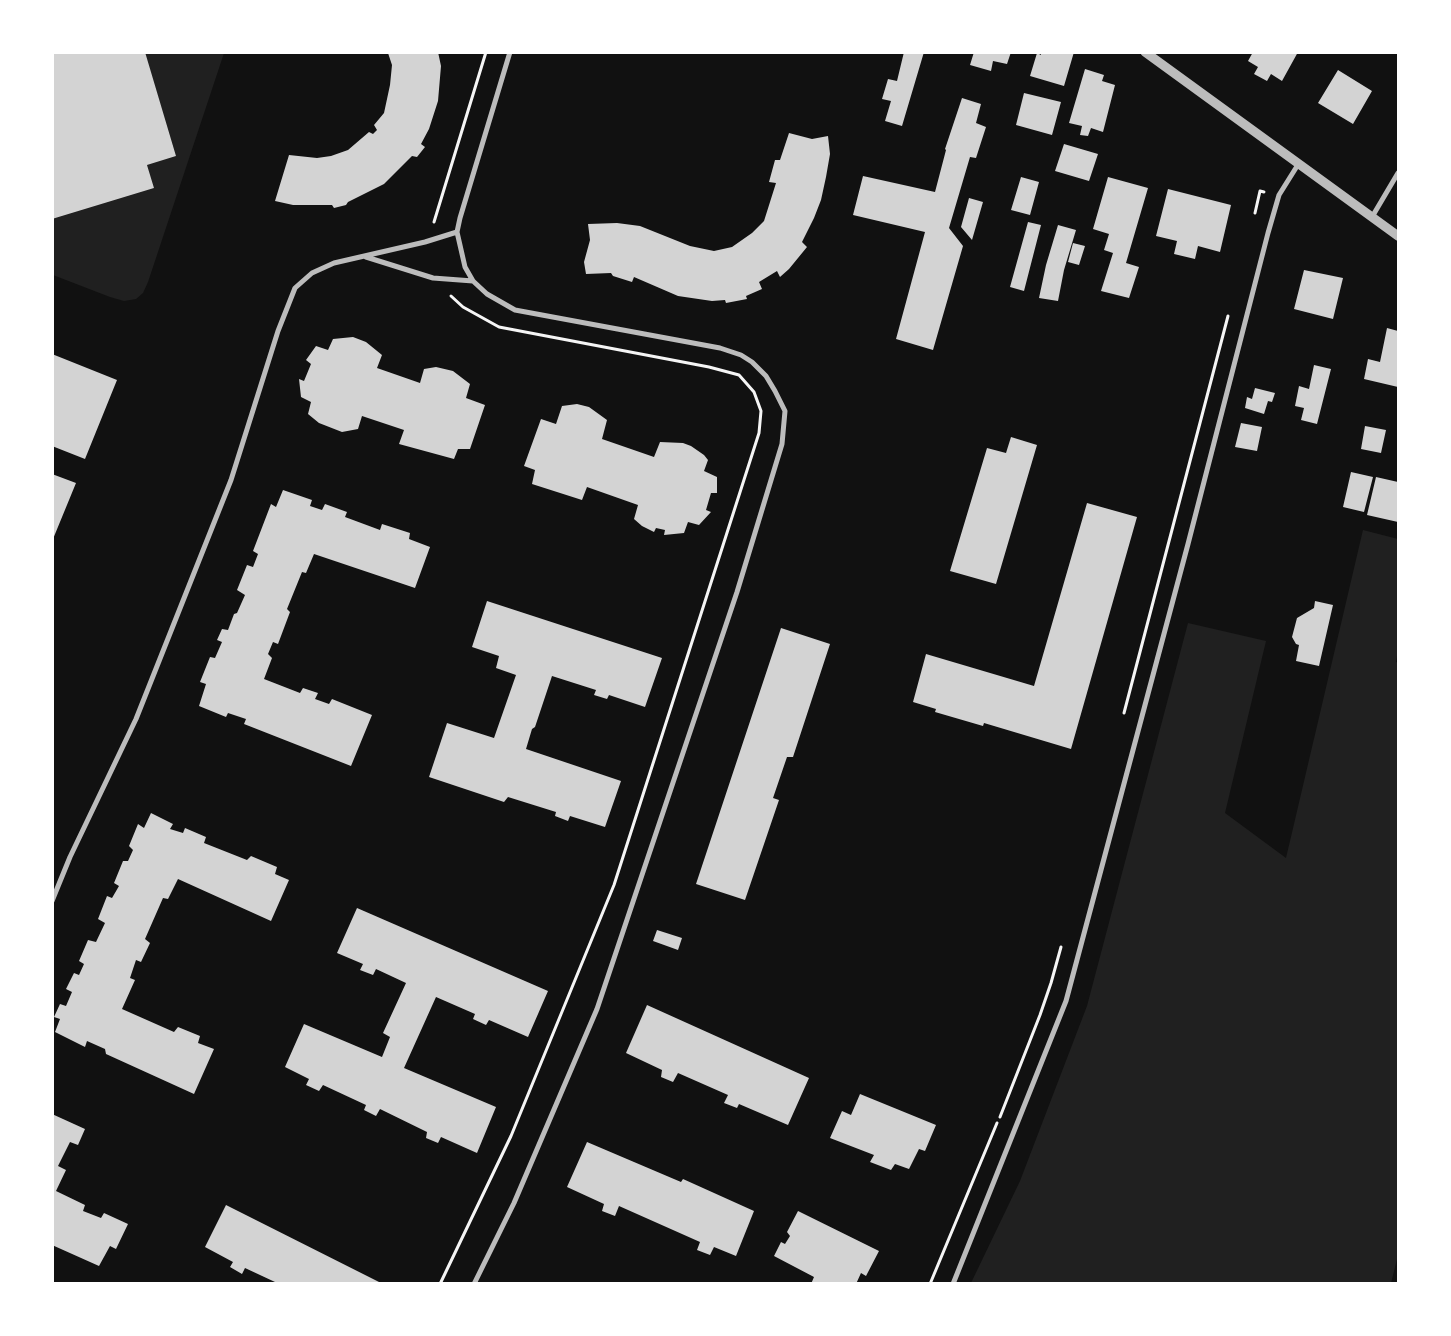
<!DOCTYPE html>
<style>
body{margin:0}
#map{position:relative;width:1451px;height:1336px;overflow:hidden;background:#111;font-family:Ubuntu,sans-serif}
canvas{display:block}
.frame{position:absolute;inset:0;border:54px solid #fff;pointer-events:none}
</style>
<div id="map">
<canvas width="1451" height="1336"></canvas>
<div class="frame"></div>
</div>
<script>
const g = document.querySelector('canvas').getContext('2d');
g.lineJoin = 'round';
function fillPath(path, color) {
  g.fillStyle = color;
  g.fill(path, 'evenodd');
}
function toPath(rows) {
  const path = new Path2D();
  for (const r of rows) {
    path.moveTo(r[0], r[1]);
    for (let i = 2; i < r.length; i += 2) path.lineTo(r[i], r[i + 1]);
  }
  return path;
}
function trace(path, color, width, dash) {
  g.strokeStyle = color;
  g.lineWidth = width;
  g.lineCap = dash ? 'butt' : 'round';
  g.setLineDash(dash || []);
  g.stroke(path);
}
fillPath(toPath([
 [145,53,224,53,148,282,143,293,136,299,124,301,110,297,53,275,52,219,154,188,147,165,176,156],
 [1363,530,1398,539,1398,650,1396,662,1398,663,1398,1255,1391,1283,971,1283,1020,1181,1087,1006,1188,623,1266,641,1225,813,1286,858]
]), '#202020');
fillPath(toPath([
 [52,52,145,52,176,156,147,165,154,188,52,219],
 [389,52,438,52,441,66,438,101,429,129,421,144,425,147,417,157,412,156,384,184,348,202,346,205,334,208,332,205,293,205,275,201,289,155,317,158,331,156,348,150,369,132,373,134,377,130,374,125,384,113,390,85,392,65,388,53],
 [904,52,924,52,902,126,885,121,891,101,882,99,888,79,897,81],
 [974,52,1011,52,1007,64,993,61,991,71,970,65],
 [1041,52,1074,52,1064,86,1030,76,1037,53,1041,55],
 [1253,52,1298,52,1282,81,1271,74,1267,81,1254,74,1258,67,1248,61],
 [1085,69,1104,75,1102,81,1115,85,1103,132,1091,128,1088,136,1080,135,1082,126,1069,123],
 [1338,70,1372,91,1353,124,1318,103],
 [1024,93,1061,102,1052,135,1016,125],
 [962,98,981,104,976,123,986,127,976,158,970,157,949,228,963,246,933,350,896,339,925,232,853,215,863,176,935,192,946,150,945,149],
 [789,133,812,139,828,136,830,154,826,177,821,200,814,218,802,242,807,247,789,269,780,277,777,271,759,282,762,289,746,296,747,299,726,303,725,300,712,301,678,296,634,277,632,282,613,276,611,273,586,274,584,262,590,240,588,224,617,223,640,226,690,246,714,251,732,247,752,233,764,221,776,183,769,182,775,160,780,160],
 [1064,144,1098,154,1089,181,1055,171],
 [1021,177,1039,182,1030,215,1011,210],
 [1108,177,1148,188,1126,263,1139,267,1129,298,1101,291,1113,253,1104,250,1109,234,1093,229],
 [1168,189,1231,205,1220,252,1198,246,1195,259,1174,254,1177,241,1156,236],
 [969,198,983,202,972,240,961,227],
 [1028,222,1041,225,1024,291,1010,287],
 [1058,225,1076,230,1064,270,1058,301,1039,298,1046,265],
 [1073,243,1085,246,1079,265,1068,262],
 [1304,270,1343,278,1333,319,1294,309],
 [1387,328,1398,331,1398,387,1364,379,1368,359,1380,362],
 [353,337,366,342,382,355,377,368,420,383,424,369,436,367,453,371,470,384,466,398,485,405,470,449,458,449,454,459,399,444,404,430,362,416,358,429,342,432,319,423,308,414,311,402,301,397,299,379,304,381,311,364,306,360,316,346,328,350,333,339],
 [52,354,117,380,85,459,52,446],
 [1314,365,1331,369,1317,424,1301,420,1304,408,1295,406,1299,386,1309,389],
 [1255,388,1275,393,1272,402,1268,401,1264,414,1245,408,1247,397,1252,399],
 [577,404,589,407,607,420,602,439,654,457,660,442,683,443,691,446,704,455,708,460,704,471,717,477,717,493,711,493,706,510,711,512,699,525,688,522,684,533,664,535,665,530,656,528,654,532,642,526,634,519,638,505,587,487,582,500,532,484,535,470,524,466,541,419,556,424,562,406],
 [1241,423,1262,427,1257,451,1235,447],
 [1365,426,1386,430,1381,453,1361,449],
 [1011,437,1037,445,996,584,950,571,987,448,1006,453],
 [1351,472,1373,477,1364,512,1343,507],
 [52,474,76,483,53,539,52,539],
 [1376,477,1398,482,1398,522,1367,515],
 [283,490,312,500,310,506,322,510,325,504,347,512,345,517,380,530,382,524,410,533,409,539,430,547,415,588,314,554,306,573,302,572,287,609,290,612,278,644,273,642,268,654,272,658,264,679,300,693,303,688,318,693,315,699,329,704,332,699,372,715,351,766,244,724,246,719,228,713,226,717,199,706,206,684,200,682,210,657,215,658,222,642,217,640,222,629,228,630,234,614,237,613,245,595,237,590,247,565,253,567,258,554,253,551,271,504,276,507],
 [1087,503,1137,517,1071,749,984,723,983,726,935,712,936,709,913,702,926,654,1034,686],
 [487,601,662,658,645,707,609,695,607,699,594,695,596,690,552,676,535,727,532,729,526,749,621,781,605,827,570,816,568,821,555,816,556,812,508,797,504,802,429,777,447,723,494,738,516,675,496,668,499,656,472,647],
 [1315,601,1333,605,1319,666,1296,661,1299,645,1296,644,1292,637,1297,618,1314,608],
 [781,628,830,644,793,757,787,757,773,798,779,800,745,900,696,884],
 [151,813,173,824,170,829,183,833,185,828,206,837,204,843,247,860,251,856,277,867,275,874,289,880,271,921,178,879,168,899,163,898,145,939,150,943,141,962,136,960,130,978,135,980,122,1009,174,1032,178,1027,200,1036,198,1043,214,1049,194,1094,106,1054,105,1049,87,1041,85,1047,55,1032,60,1019,54,1017,60,1004,66,1006,72,992,66,989,74,973,79,975,84,964,79,961,88,940,96,942,105,923,98,919,107,896,112,898,119,886,114,883,123,861,128,861,133,850,129,846,138,824,144,828],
 [357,908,548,991,528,1037,489,1020,486,1025,473,1019,475,1014,436,997,404,1068,496,1107,477,1153,441,1137,438,1143,426,1138,427,1132,380,1109,376,1116,364,1110,366,1105,323,1085,319,1091,306,1085,309,1079,285,1067,304,1024,382,1057,390,1037,383,1033,406,983,376,969,373,975,360,970,363,964,337,953],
 [657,930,682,938,678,950,653,941],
 [647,1005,809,1078,788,1125,739,1104,737,1108,724,1103,728,1095,678,1073,673,1082,661,1077,662,1070,626,1053],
 [860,1094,936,1125,925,1151,919,1149,909,1169,895,1164,891,1170,870,1162,874,1155,830,1138,842,1111,851,1115],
 [52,1114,85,1129,78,1145,70,1142,58,1166,66,1170,56,1191,85,1205,83,1211,101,1218,104,1213,128,1224,116,1249,110,1246,99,1266,52,1245],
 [587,1142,681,1182,683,1179,754,1211,736,1256,714,1247,710,1255,697,1250,700,1242,619,1206,615,1216,602,1211,604,1204,567,1187],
 [226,1205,383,1284,274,1284,275,1282,245,1268,242,1274,230,1267,233,1262,205,1247],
 [798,1211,879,1251,866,1276,861,1273,856,1284,811,1284,814,1277,774,1256,781,1242,785,1244,790,1236,787,1232]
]), '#d3d3d3');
trace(toPath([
 [1255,213,1260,191,1264,192],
 [434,222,486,52],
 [1124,713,1228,316],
 [1000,1117,1040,1015,1051,983,1061,947],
 [440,1284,511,1136,614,885,759,433,761,411,754,392,739,375,709,367,499,327,463,307,451,296],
 [930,1284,997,1123]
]), '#f5f5f5', 3);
trace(toPath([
 [1372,217,1398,173],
 [366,257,433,278,473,281],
 [52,901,70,857,136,719,231,480,278,331,295,288,312,273,334,263,425,242,457,232],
 [474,1284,514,1203,597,1009,737,592,782,444,785,411,775,391,766,376,752,362,741,355,720,348,515,310,487,294,473,281,465,267,457,232,460,218,510,52],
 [953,1284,1066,1001,1188,544,1268,233,1279,195,1299,163]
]), '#bcbcbc', 5);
trace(toPath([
 [1145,52,1398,236]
]), '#bcbcbc', 9);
</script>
